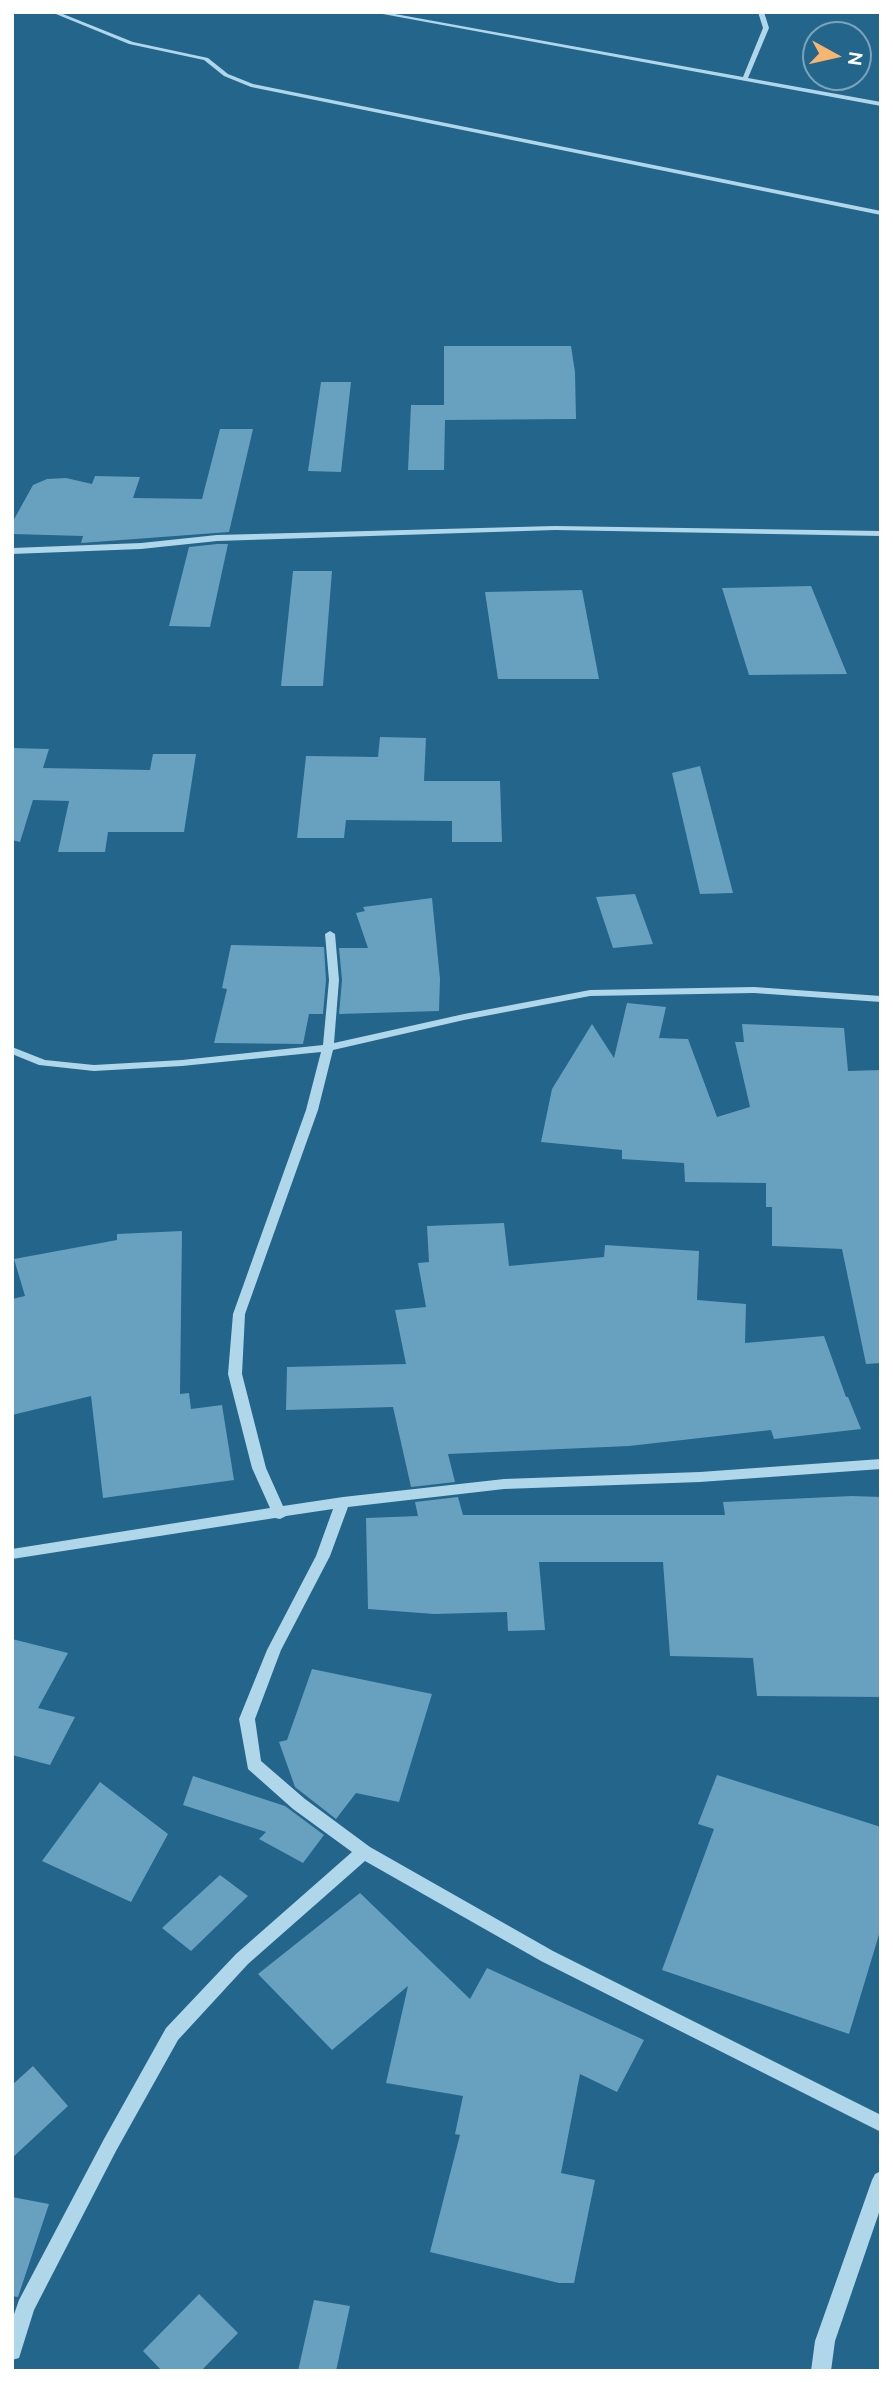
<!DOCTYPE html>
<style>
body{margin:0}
#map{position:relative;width:893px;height:2383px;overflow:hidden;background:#23658b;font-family:Ubuntu,sans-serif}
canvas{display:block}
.frame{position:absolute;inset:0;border:14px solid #fff;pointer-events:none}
.north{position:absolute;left:802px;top:21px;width:70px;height:70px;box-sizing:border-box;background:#23658b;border:2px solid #7ba3b9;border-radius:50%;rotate:98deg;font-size:19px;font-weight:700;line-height:28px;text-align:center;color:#fff}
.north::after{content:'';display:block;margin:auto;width:24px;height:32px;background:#f6b672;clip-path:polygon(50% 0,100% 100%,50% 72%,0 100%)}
</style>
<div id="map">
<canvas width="893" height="2383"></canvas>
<div class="frame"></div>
<div class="north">N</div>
</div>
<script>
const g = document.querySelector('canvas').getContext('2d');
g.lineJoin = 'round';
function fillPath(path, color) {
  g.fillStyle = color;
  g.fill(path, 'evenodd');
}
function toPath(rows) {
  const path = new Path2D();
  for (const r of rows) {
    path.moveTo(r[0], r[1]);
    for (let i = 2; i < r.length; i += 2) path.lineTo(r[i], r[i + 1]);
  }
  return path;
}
fillPath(toPath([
 [444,346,571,346,575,372,576,419,445,420,444,470,408,470,411,405,444,405],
 [321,382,351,382,341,472,308,471],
 [220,429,253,429,229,532,81,543,83,536,12,534,12,523,33,485,47,479,66,478,92,484,95,476,140,477,133,498,202,499],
 [217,544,228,544,210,627,169,626,189,547],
 [293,571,332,571,323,686,281,686],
 [811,586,847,674,749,675,722,588],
 [582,590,599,679,498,679,485,592],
 [380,737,426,738,424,781,500,781,502,842,452,842,452,821,346,820,344,838,297,838,306,756,378,757],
 [12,748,49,749,43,768,150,770,153,754,196,754,184,832,108,832,105,852,58,852,69,801,33,800,20,842,12,840],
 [700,766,733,893,700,894,672,773],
 [635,894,653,944,613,948,596,897],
 [432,898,440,979,439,1011,339,1014,342,980,339,948,368,948,356,913,365,911,363,907],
 [231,945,324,947,326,980,323,1014,309,1014,303,1044,214,1043,227,989,222,988],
 [627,1003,666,1007,659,1038,688,1039,717,1117,750,1107,735,1042,744,1042,742,1024,844,1028,848,1071,881,1070,881,1363,866,1364,842,1249,772,1246,772,1207,766,1207,766,1183,685,1182,684,1163,622,1159,622,1150,541,1142,552,1089,592,1024,614,1058],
 [504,1223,509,1266,604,1257,605,1245,699,1251,697,1300,746,1304,745,1343,824,1336,846,1397,848,1397,861,1429,774,1439,771,1430,629,1446,448,1454,455,1482,411,1487,393,1407,286,1410,287,1367,406,1364,395,1310,426,1307,418,1263,429,1262,427,1226],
 [182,1231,180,1394,189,1393,191,1409,222,1405,234,1480,103,1498,91,1396,12,1415,12,1299,25,1296,14,1259,117,1240,117,1234],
 [852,1496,881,1497,881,1697,757,1696,753,1658,670,1656,663,1562,539,1562,545,1630,508,1631,507,1612,434,1614,368,1609,366,1518,418,1516,415,1502,458,1497,463,1515,725,1515,723,1502],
 [12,1639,68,1653,38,1708,75,1717,50,1765,12,1755],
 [312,1669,432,1694,399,1802,356,1793,336,1819,295,1787,279,1742,287,1740],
 [717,1775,881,1827,881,1928,849,2034,662,1970,714,1829,698,1824],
 [193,1776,285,1806,324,1835,303,1863,259,1839,266,1832,183,1805],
 [100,1782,168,1834,131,1902,42,1861],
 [220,1875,248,1896,191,1951,162,1928],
 [360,1893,470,1999,487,1968,644,2040,617,2092,580,2074,561,2173,595,2180,574,2283,559,2283,430,2252,460,2135,455,2134,463,2096,386,2083,408,1986,332,2050,258,1974],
 [33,2066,68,2106,12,2158,12,2085],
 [12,2197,49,2204,18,2297,12,2296],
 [199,2294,238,2333,201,2371,162,2371,143,2351],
 [314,2300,350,2306,336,2371,298,2371]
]), '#68a0bf');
fillPath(toPath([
 [51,12,58,12,133,42,208,58,228,74,253,84,881,211,881,215,251,87,224,76,204,60,129,44,51,12],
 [372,12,384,12,743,77,763,28,758,12,764,12,769,28,748,78,881,102,881,106,372,12],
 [555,526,881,531,881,536,555,530,217,541,141,549,12,554,12,548,141,543,217,535,555,526],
 [330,931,335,934,339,980,334,1043,464,1014,590,990,754,987,881,996,881,1002,754,993,590,996,464,1020,333,1050,318,1110,245,1314,242,1374,266,1468,283,1506,343,1497,504,1479,700,1472,881,1459,881,1469,700,1482,504,1489,348,1507,330,1556,281,1650,255,1719,261,1761,305,1799,370,1847,553,1951,881,2115,881,2132,541,1961,365,1861,248,1964,178,2040,116,2151,34,2310,19,2358,12,2360,12,2320,19,2300,104,2139,166,2028,236,1954,352,1852,293,1809,248,1769,239,1719,267,1650,316,1556,333,1509,286,1516,280,1519,275,1518,12,1559,12,1549,270,1508,252,1468,228,1374,233,1314,306,1110,321,1052,182,1066,94,1071,39,1065,12,1054,12,1047,45,1060,94,1065,182,1060,323,1045,329,980,325,934,330,931],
 [881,2171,881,2207,835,2341,831,2371,811,2371,815,2341,872,2180,875,2174,881,2171]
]), '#b0d6ea');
</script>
